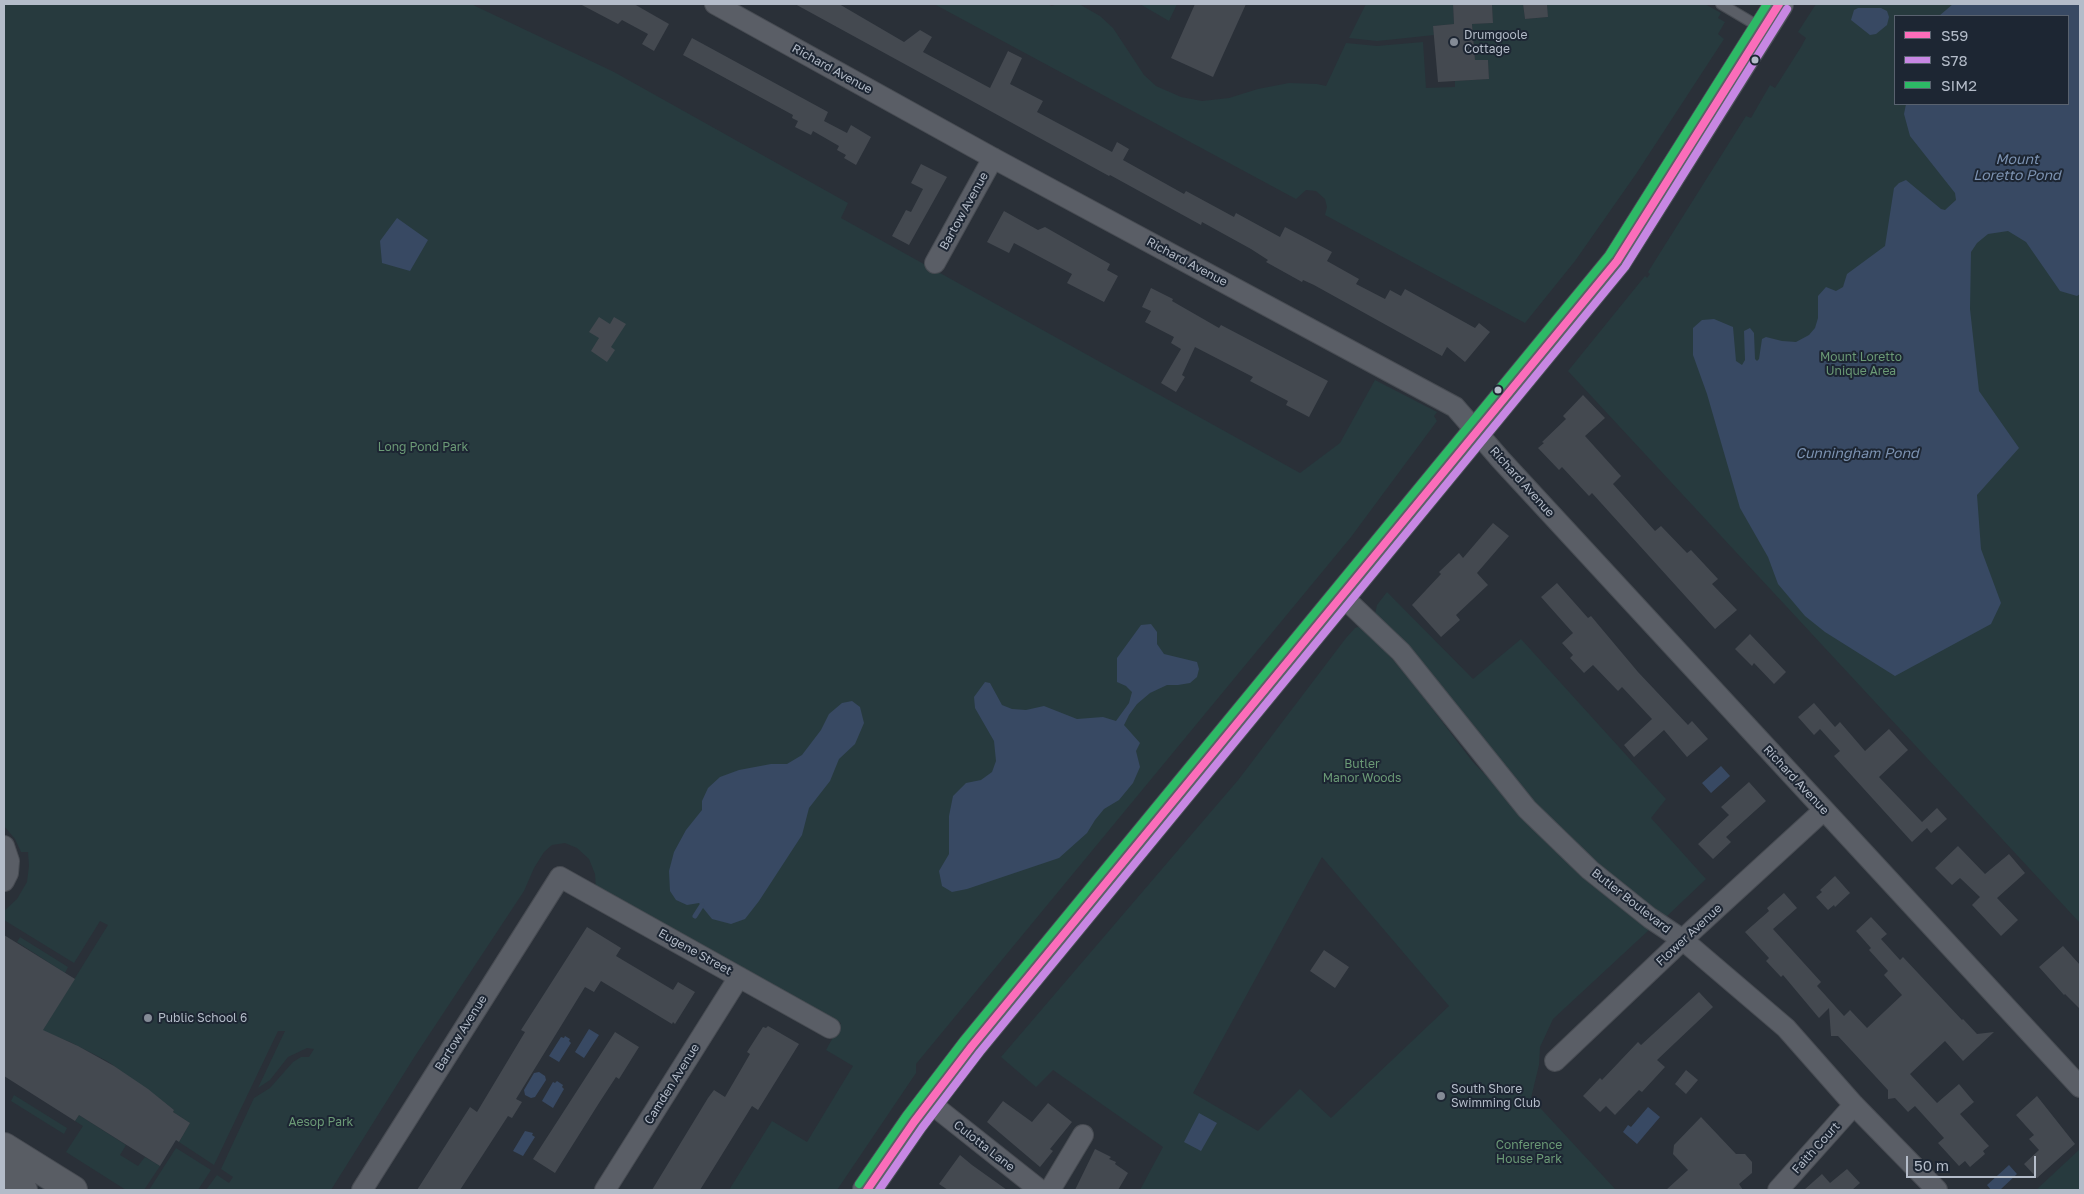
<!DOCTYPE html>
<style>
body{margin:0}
#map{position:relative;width:2084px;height:1194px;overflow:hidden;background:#2a3038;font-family:"Golos Text",sans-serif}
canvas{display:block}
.frame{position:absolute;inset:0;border:5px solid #b4bcc9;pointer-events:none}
.legend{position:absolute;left:1894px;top:15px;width:175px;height:90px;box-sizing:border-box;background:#1d2633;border:1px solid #59626f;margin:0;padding:6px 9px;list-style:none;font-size:15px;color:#b4bcc9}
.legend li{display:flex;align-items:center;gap:10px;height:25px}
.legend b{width:25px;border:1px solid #59626f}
.scale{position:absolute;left:1906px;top:1156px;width:130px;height:22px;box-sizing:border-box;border:2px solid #b4bcc9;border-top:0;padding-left:6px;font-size:15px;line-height:18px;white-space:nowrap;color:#b4bcc9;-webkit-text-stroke:4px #1d2633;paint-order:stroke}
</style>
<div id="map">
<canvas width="2084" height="1194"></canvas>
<div class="frame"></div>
<ul class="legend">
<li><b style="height:6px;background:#fb6dba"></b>S59</li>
<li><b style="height:6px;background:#c787e3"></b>S78</li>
<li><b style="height:6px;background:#2db966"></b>SIM2</li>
</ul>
<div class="scale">50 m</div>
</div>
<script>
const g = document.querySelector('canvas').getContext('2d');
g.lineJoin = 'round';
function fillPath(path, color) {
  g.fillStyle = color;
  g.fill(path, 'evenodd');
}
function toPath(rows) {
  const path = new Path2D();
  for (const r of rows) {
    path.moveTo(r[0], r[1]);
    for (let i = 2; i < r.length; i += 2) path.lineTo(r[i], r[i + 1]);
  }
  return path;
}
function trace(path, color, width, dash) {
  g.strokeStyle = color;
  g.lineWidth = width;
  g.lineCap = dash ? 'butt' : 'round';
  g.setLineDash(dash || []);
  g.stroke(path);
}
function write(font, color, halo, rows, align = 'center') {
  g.font = font + ' "Golos Text",sans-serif';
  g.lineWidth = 4;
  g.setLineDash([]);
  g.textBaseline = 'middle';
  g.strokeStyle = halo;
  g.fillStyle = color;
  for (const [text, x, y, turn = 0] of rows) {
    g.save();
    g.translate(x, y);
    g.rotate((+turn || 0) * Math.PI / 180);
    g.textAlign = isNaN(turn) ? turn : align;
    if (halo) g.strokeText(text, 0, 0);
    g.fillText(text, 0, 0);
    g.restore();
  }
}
fillPath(toPath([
 [4,4,471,4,614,72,848,203,841,218,1300,473,1340,443,1375,380,1437,412,1434,416,1437,421,1351,537,916,1064,916,1073,837,1190,729,1190,772,1121,807,1142,853,1066,826,1050,841,1023,596,889,595,874,589,859,577,848,565,843,552,845,544,852,534,868,524,891,415,1056,331,1190,206,1190,217,1175,229,1183,233,1177,221,1169,254,1098,270,1088,293,1062,301,1057,309,1057,314,1049,307,1048,288,1057,270,1080,258,1088,285,1031,278,1031,214,1165,179,1142,190,1123,173,1112,174,1110,161,1100,107,1061,70,1042,42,1031,108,925,100,921,74,963,4,920,4,911,17,899,27,882,29,866,28,852,21,852,15,839,4,826],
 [934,4,1046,4,1052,6,1057,4,1079,4,1100,16,1113,28,1144,75,1156,86,1181,97,1202,101,1229,98,1258,89,1289,83,1317,84,1326,86,1346,43,1377,46,1423,42,1426,88,1455,87,1455,81,1489,79,1488,60,1475,60,1472,24,1493,23,1492,4,1523,4,1525,19,1548,17,1547,4,1705,4,1721,13,1718,18,1725,22,1718,34,1724,39,1636,174,1575,261,1525,323,1325,215,1327,207,1325,199,1316,191,1306,190,1296,199],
 [1140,4,1177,4,1169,21],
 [1366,4,1453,4,1454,24,1433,26,1434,35,1406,38,1377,41,1349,38],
 [1816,4,2080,4,2080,923,1568,371,1645,276,1647,278,1650,274,1648,272,1746,116,1751,118,1770,85,1775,88,1801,47,1806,38,1798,32],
 [1895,16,2068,16,2068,104,1895,104],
 [1387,592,1473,679,1521,639,1666,799,1651,818,1706,879,1666,917,1649,909,1537,811,1375,614,1377,605],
 [1361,626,1367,629,1415,686,1472,761,1590,884,1650,929,1553,1019,1540,1047,1539,1065,1531,1098,1616,1190,1140,1190,1163,1147,1053,1070,1036,1087,1001,1057,1239,779,1346,638,1355,628],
 [1322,857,1449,1006,1331,1118,1300,1089,1258,1131,1193,1093],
 [20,937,68,967,65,973,17,942],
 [14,1095,67,1128,64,1134,11,1101],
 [79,1115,126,1145,120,1155,138,1166,145,1157,160,1166,144,1190,126,1190,66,1152,83,1126,75,1121],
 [176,1148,211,1170,198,1190,149,1190],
 [2080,1149,2080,1190,2036,1190]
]), '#273a3e');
fillPath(toPath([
 [1953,4,2080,4,2080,294,2077,296,2060,291,2026,242,2008,231,1988,234,1977,243,1971,252,1970,309,1979,391,2019,448,1977,495,1981,549,2001,603,1991,624,1895,676,1825,632,1805,616,1778,584,1768,557,1740,508,1707,394,1693,355,1693,328,1702,320,1714,319,1733,327,1736,361,1742,365,1745,360,1744,331,1750,328,1754,333,1755,359,1757,361,1759,359,1762,339,1766,337,1782,341,1796,342,1809,335,1815,328,1818,318,1818,296,1826,287,1836,291,1843,287,1847,274,1885,246,1894,188,1899,183,1906,180,1941,209,1945,210,1956,200,1955,193,1910,136,1904,114,1906,104,2068,104,2068,16,1939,16],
 [1858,8,1881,8,1887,11,1889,17,1887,25,1876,34,1870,35,1851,20,1854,10],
 [397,218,428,240,410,271,382,263,380,241],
 [1151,624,1157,632,1157,644,1164,654,1197,662,1199,669,1197,677,1190,683,1178,685,1167,685,1150,693,1137,704,1129,715,1124,725,1140,743,1136,751,1140,767,1133,783,1119,800,1104,809,1095,820,1087,833,1059,858,967,889,952,892,942,886,939,871,949,854,949,816,953,796,966,783,981,780,992,772,996,761,994,741,975,708,974,697,985,682,990,683,1002,705,1012,709,1026,710,1044,706,1077,719,1103,717,1116,721,1129,703,1132,692,1126,686,1117,682,1117,658,1141,625],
 [852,701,860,707,864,723,855,744,839,759,830,781,809,808,802,835,759,901,745,919,731,924,712,919,699,903,687,905,676,900,670,891,669,871,674,852,686,830,702,810,702,801,708,788,720,777,739,770,771,764,787,764,802,755,821,730,829,714,842,703],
 [1721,766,1730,776,1711,793,1702,783],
 [589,1029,599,1035,584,1058,575,1052],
 [565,1036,570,1039,569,1041,571,1043,559,1062,549,1056,561,1037,564,1038],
 [539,1072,545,1076,546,1080,535,1097,531,1098,525,1095,524,1090,534,1073],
 [557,1081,563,1085,562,1087,564,1089,553,1108,542,1101,553,1082,555,1083],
 [1648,1107,1660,1117,1637,1144,1623,1132,1628,1125,1631,1127],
 [1199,1113,1217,1123,1201,1151,1184,1142],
 [525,1131,533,1133,532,1135,535,1137,523,1156,513,1151],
 [2009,1165,2017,1174,2000,1190,1991,1190,1987,1185]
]), '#384963');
trace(toPath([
 [695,916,702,905]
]), '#384963', 5);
fillPath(toPath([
 [580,4,634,4,669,24,654,51,642,44,648,34,622,20,618,24],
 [795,4,839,4,904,42,920,30,932,37,923,52,990,88,1008,51,1022,58,1010,84,1043,101,1037,112,1112,152,1117,142,1129,149,1123,160,1184,194,1186,191,1234,217,1236,213,1280,237,1285,227,1304,237,1332,252,1327,261,1359,279,1356,284,1385,299,1390,290,1401,296,1405,289,1475,328,1479,323,1490,332,1465,362,1447,347,1442,356,1314,285,1303,280,1302,282,1266,262,1268,260,1251,249,1202,222,1201,225,1110,175,1109,176],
 [1195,4,1246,4,1213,77,1171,58],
 [1453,4,1492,4,1493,23,1472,24,1475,60,1488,60,1489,79,1438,82,1433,26,1454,24],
 [1523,4,1547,4,1548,17,1525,19],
 [692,38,828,112,824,121,847,133,851,125,871,137,856,165,844,158,846,155,837,150,839,146,813,131,811,135,795,127,798,121,792,118,793,115,683,55],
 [921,164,947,177,909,245,892,236,906,210,911,212,923,189,911,183],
 [1004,211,1038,230,1045,227,1110,264,1107,270,1118,276,1104,302,1067,283,1072,274,1014,243,1009,253,987,242],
 [1151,288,1173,299,1172,301,1219,328,1221,325,1328,381,1309,417,1286,405,1288,401,1250,381,1253,377,1195,347,1182,375,1185,377,1176,392,1161,383,1181,349,1171,343,1174,337,1145,322,1151,311,1142,307],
 [599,317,610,324,614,317,626,324,611,347,615,350,607,362,591,351,599,338,589,332],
 [1583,395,1605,418,1585,436,1621,476,1613,484,1655,531,1661,526,1687,553,1691,550,1718,579,1712,584,1737,610,1715,629,1592,493,1589,496,1562,467,1559,470,1538,448,1544,443,1542,442,1566,419,1563,416],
 [1493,523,1509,536,1477,573,1488,585,1456,615,1460,620,1441,637,1412,605,1441,574,1439,572,1459,553,1463,558],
 [1557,583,1588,618,1591,616,1638,672,1688,725,1692,721,1708,739,1687,757,1664,730,1634,757,1624,745,1652,719,1622,687,1618,691,1593,665,1584,673,1570,658,1573,655,1562,643,1573,633,1541,597],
 [1750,634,1786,672,1774,684,1754,663,1752,666,1735,649],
 [1814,703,1835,727,1840,722,1865,751,1889,729,1908,750,1879,777,1922,822,1937,808,1947,819,1931,833,1927,828,1912,842,1834,756,1840,751,1820,729,1814,735,1798,717],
 [1749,782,1766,801,1726,837,1731,842,1713,859,1698,844,1729,815,1721,807],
 [1958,846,1985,874,2009,854,2025,873,1997,898,2018,920,2001,936,1972,905,1980,897,1960,878,1952,885,1935,868],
 [1835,876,1850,893,1835,907,1834,905,1828,910,1816,897,1822,892,1820,890],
 [1784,893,1797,908,1773,929,1821,982,1817,986,1844,1016,1850,1010,1867,1028,1902,995,1884,975,1888,971,1869,950,1871,948,1856,931,1871,917,1887,934,1881,939,1900,960,1903,957,1962,1020,1963,1019,1977,1034,1994,1032,1963,1061,1945,1041,1910,1074,1937,1103,1959,1084,1974,1102,1960,1114,1989,1146,1983,1151,1985,1154,1970,1167,1965,1161,1959,1166,1938,1143,1944,1138,1915,1106,1908,1112,1895,1098,1888,1099,1888,1090,1838,1036,1831,1036,1829,1008,1819,1018,1783,975,1781,977,1766,961,1769,958,1745,932,1769,911,1767,908],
 [587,927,621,948,616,956,673,990,678,982,695,992,675,1024,673,1022,672,1024,601,981,594,992,585,987,516,1099,522,1102,512,1118,508,1116,460,1190,417,1190,470,1107,477,1112,525,1032,521,1030],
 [4,935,75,979,43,1030,78,1046,114,1066,148,1089,174,1110,173,1112,190,1123,179,1142,176,1140,160,1166,79,1115,75,1121,4,1076],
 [2063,946,2080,965,2080,1009,2065,994,2064,995,2039,967],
 [1324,950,1349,967,1335,988,1310,971],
 [1699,992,1713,1007,1657,1060,1665,1067,1642,1092,1639,1090,1615,1115,1606,1106,1600,1112,1583,1096,1600,1078,1602,1080,1638,1042,1641,1045],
 [768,1026,799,1044,758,1110,752,1106,700,1190,652,1190,708,1098,714,1090,725,1097,750,1054,747,1052,763,1027,766,1028],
 [615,1032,639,1047,619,1079,616,1077,599,1103,555,1173,533,1159],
 [1686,1070,1698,1080,1686,1094,1675,1084],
 [2037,1096,2075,1144,2037,1178,2024,1164,2039,1150,2029,1139,2034,1135,2016,1115],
 [1003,1101,1032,1122,1048,1103,1072,1122,1050,1149,1053,1151,1040,1167,987,1122],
 [1701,1117,1736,1154,1745,1154,1752,1162,1752,1173,1739,1184,1743,1190,1666,1190,1688,1170,1673,1154,1674,1145],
 [1095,1149,1111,1157,1109,1159,1116,1162,1115,1164,1128,1173,1118,1190,1075,1190],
 [960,1155,972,1165,1007,1190,948,1190,939,1184],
 [1847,1169,1860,1183,1852,1190,1804,1190,1822,1174,1830,1183]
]), '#444950');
const lane = toPath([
 [1721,4,1763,29]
]);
const street = toPath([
 [715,4,993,158,1455,407,1501,460,2080,1087],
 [935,263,993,158],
 [1342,596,1401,652,1527,809,1590,870,1650,918,1683,940,1786,1028,1854,1105,1937,1190],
 [4,846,9,861,8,873,4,881],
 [1555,1061,1693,930,1824,810],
 [929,1102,1040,1190],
 [362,1190,560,877,830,1028],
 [605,1190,739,977],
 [1050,1190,1083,1135],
 [1778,1190,1854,1105]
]);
const secondary = toPath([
 [4,1147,73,1190],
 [4,1178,23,1190]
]);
const primary = toPath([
 [867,1190,914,1122,972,1046,1617,261,1779,4]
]);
trace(lane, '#484c53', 12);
trace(street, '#484c53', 22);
trace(secondary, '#484c53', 30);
trace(primary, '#484c55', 30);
trace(lane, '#5a5e66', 10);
trace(street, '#5a5e66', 20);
trace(secondary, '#595d64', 28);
trace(primary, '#5c6168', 28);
trace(toPath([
 [867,1190,914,1122,972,1046,1617,261,1779,4]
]), '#fb6dba', 8);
trace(toPath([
 [879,1190,922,1128,980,1052,1625,267,1787,9]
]), '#c787e3', 8);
trace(toPath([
 [859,1184,906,1116,964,1040,1609,255,1767,4]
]), '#2db966', 8);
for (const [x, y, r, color] of [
 [1454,42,5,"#848b96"],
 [1755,60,4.5,"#b4bcc9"],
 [1498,390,4.5,"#b4bcc9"],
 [148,1018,5,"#848b96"],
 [1441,1096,5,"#848b96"]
]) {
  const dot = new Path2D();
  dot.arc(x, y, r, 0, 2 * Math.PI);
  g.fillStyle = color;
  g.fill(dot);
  trace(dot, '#1d2633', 2);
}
write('12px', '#b4bcc9', '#1d2633', [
 ["Drumgoole",1464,35],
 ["Cottage",1464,49],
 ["Public School 6",158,1018],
 ["South Shore",1451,1089],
 ["Swimming Club",1451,1103]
], 'left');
write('12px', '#b4bcc9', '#1d2633', [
 ["Richard Avenue",832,69,29],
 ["Bartow Avenue",964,211,-61],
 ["Richard Avenue",1187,262,28],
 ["Richard Avenue",1522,482,48],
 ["Richard Avenue",1796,780,47],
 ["Butler Boulevard",1631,901,38],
 ["Flower Avenue",1689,935,-43],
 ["Eugene Street",695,952,29],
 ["Bartow Avenue",461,1033,-58],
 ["Camden Avenue",672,1084,-58],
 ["Culotta Lane",984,1146,38],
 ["Faith Court",1816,1148,-48]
]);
write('12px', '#6b9a76', '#1d2633', [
 ["Mount Loretto",1861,357],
 ["Unique Area",1861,371],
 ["Long Pond Park",423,447],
 ["Butler",1362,764],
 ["Manor Woods",1362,778],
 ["Aesop Park",321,1122],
 ["Conference",1529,1145],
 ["House Park",1529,1159]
]);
write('italic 14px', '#7c92b1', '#1d2633', [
 ["Mount",2017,160],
 ["Loretto Pond",2017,176],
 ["Cunningham Pond",1857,454]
]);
</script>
